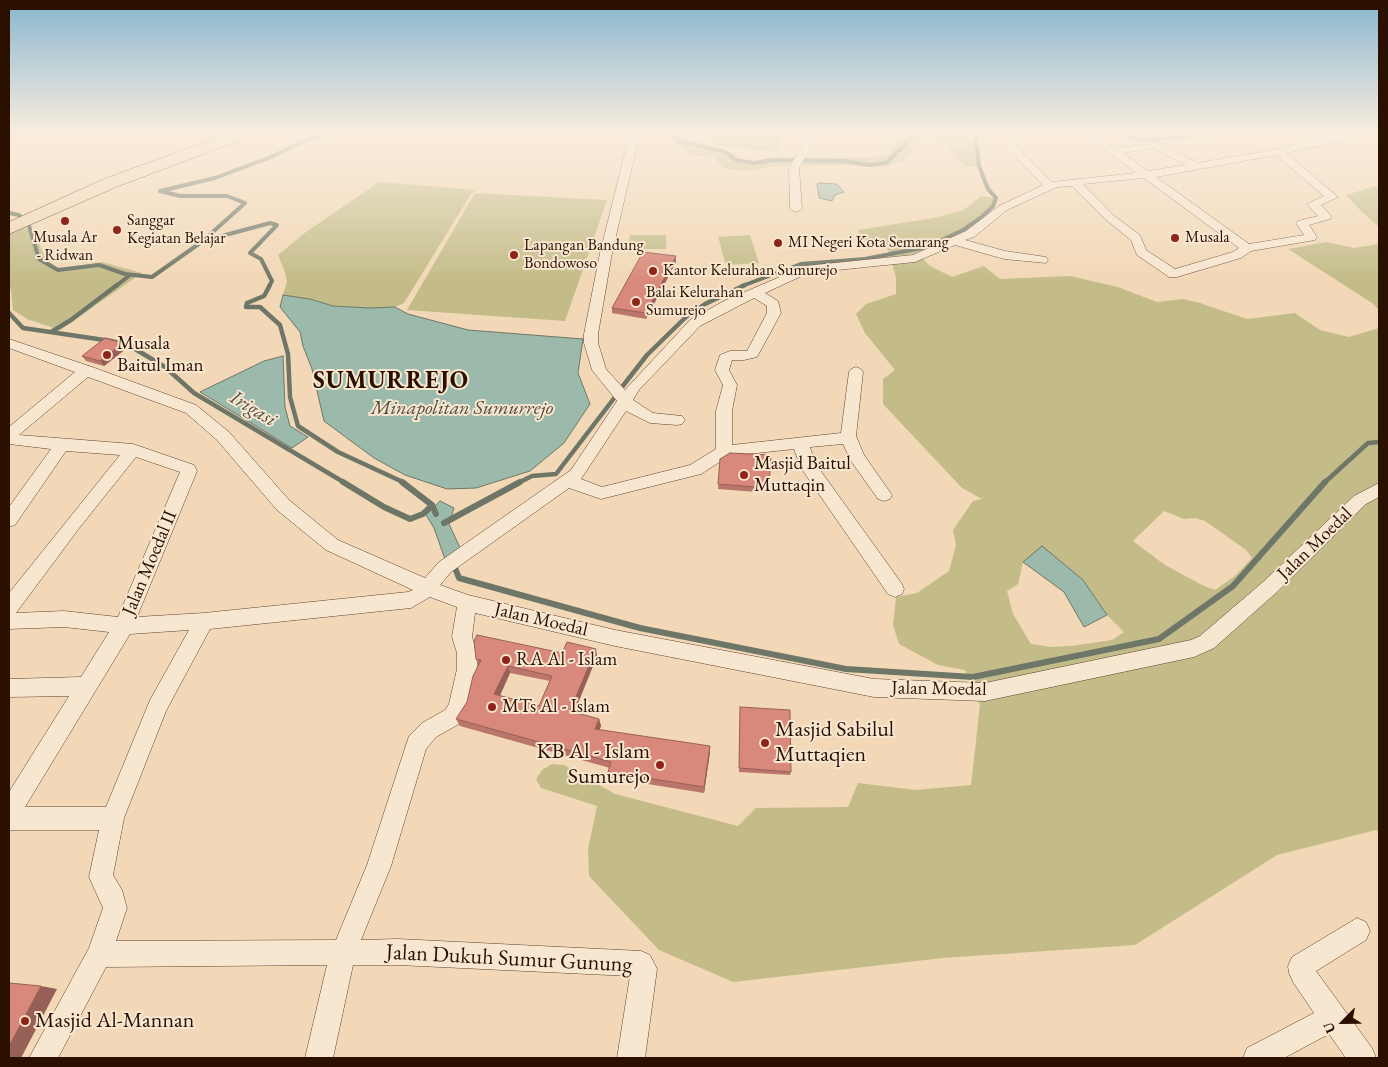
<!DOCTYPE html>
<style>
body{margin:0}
#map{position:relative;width:1388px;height:1067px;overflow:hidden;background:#f2d8b6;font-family:"EB Garamond",serif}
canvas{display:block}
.frame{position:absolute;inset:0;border:10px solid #2b1000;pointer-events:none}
.north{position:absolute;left:1318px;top:997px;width:50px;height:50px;-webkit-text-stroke:4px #f7e6d0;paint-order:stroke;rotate:247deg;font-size:14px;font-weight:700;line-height:20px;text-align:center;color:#2b1000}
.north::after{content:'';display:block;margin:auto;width:18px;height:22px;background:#2b1000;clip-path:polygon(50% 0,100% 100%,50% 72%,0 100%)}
</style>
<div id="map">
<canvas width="1388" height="1067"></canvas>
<div class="frame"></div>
<div class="north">U</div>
</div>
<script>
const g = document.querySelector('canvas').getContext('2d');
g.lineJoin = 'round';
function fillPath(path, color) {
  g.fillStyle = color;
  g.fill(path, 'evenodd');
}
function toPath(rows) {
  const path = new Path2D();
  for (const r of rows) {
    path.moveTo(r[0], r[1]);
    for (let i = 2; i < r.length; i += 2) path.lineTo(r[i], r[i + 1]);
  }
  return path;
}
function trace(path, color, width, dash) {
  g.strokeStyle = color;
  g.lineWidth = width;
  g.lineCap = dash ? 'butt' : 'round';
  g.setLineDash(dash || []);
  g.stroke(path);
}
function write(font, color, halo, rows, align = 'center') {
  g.font = font + ' "EB Garamond",serif';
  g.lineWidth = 4;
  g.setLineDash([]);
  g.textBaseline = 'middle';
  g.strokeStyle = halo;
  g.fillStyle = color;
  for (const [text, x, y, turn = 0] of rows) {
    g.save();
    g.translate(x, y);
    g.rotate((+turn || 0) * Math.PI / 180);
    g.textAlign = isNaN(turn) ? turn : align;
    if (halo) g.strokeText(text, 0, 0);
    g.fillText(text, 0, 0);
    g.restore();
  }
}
fillPath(toPath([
 [667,132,677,132,690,142,737,154,735,159,754,162,776,157,870,158,891,154,892,147,896,143,882,132,975,132,979,166,964,166,945,144,926,138,913,140,912,151,902,162,878,167,845,165,776,166,746,171,723,168,714,157,689,155,685,148,674,143],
 [707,132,781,132,779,152,714,146],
 [379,182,476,190,471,194,404,303,395,307,369,308,333,306,310,299,283,295,287,282,285,272,278,255,306,232],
 [1379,185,1379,227,1361,211,1346,195],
 [475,193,607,200,565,321,407,310],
 [981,196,996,198,993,206,982,217,990,225,963,230,927,247,924,260,930,266,952,277,984,266,1000,279,1070,276,1118,287,1157,302,1183,299,1200,303,1247,319,1295,313,1320,330,1349,337,1379,328,1379,833,1376,830,1277,855,1135,945,943,958,733,982,659,950,589,876,588,849,597,806,541,788,536,779,542,770,552,764,564,765,615,794,738,826,756,808,848,807,858,783,915,790,971,785,980,705,965,670,938,665,899,644,893,625,896,597,917,593,949,571,956,545,953,530,973,501,982,499,962,488,883,404,883,379,895,370,865,333,856,314,866,304,896,294,896,278,887,247,862,239,858,230,934,218,964,210],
 [1164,511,1184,519,1195,518,1205,521,1246,550,1252,558,1235,576,1215,590,1202,585,1165,565,1133,541],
 [1023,562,1083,580,1107,615,1124,632,1112,640,1071,646,1052,647,1031,644,1013,614,1007,591,1018,584],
 [21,225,35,235,46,259,58,269,102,262,142,273,60,330,27,319,13,310,11,290,9,287,9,231],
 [630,235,666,235,666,249,628,249],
 [750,235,759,263,726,265,718,237],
 [1326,242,1354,248,1379,244,1379,310,1372,303,1288,249]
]), '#c3bc88');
const water = toPath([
 [819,183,837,184,844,192,835,195,832,201,819,198,817,184,819,183],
 [283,295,310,299,333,306,369,308,395,307,408,314,468,330,583,339,578,373,590,404,564,443,530,471,476,488,447,489,405,475,374,458,324,421,312,369,303,346,300,332,280,307,283,295],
 [283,356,285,407,290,426,308,437,292,448,200,392,264,361,283,356],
 [440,501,454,508,449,524,462,552,446,562,434,528,426,515,440,501],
 [1042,546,1083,580,1107,615,1084,627,1064,592,1023,562,1042,546]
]);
fillPath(water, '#9bbaac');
trace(water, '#6e7667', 1);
trace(toPath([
 [671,132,677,140,726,152,736,160,754,163,772,160,845,161,869,165,886,163,918,132],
 [1115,132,1130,138,1149,140,1198,135,1265,132],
 [9,213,19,215,29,226,39,259,58,270,99,265,125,274,152,277,203,241,270,223,277,225,250,253,261,259,272,281,269,286],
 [205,239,245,203,227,196,180,196,160,191,215,178,271,157,310,138,340,132],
 [116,286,130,275],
 [742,286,801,264,865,259,927,247,963,230,982,217,993,206,996,198,988,189,979,166,975,132]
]), '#6e7667', 4);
trace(toPath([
 [270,285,264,296,247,303,246,307,260,307,280,325,288,354,290,397,298,426,338,452,405,483],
 [9,313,23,328,111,341,130,346,165,367,194,393,345,483],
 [51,332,71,320,117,285],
 [622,387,647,355,687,316,705,304,745,285],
 [518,483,532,476,556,474,615,397],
 [1324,483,1368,443,1379,442]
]), '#6e7667', 4.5);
trace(toPath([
 [343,482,384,507,410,519,423,514,432,505],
 [402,482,432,505,436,514],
 [444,523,520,482],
 [453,563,459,578,640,628,846,669,973,677,1159,639,1233,586,1325,482]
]), '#6e7667', 6);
const minor = toPath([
 [630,132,640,132,612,253,598,334,598,343,606,369,625,390,690,320,724,301,805,266,913,255,966,231,999,206,1043,185,1007,149,1006,132,1016,132,1016,146,1052,182,1136,173,1082,132,1094,132,1115,148,1160,143,1198,163,1278,149,1349,132,1379,133,1286,153,1338,197,1321,205,1332,217,1330,219,1309,225,1317,237,1315,240,1251,251,1241,258,1177,277,1169,277,1137,255,1131,240,1105,219,1072,186,1057,187,1007,210,974,237,965,240,1005,251,1046,257,1048,260,1046,263,1004,259,955,245,915,262,808,273,765,293,778,301,781,313,757,357,744,360,732,360,729,370,737,385,732,411,732,445,841,433,849,372,851,369,856,367,861,369,863,372,856,436,864,455,892,495,890,499,884,501,878,499,851,461,843,444,810,447,815,463,902,584,904,589,902,594,895,597,888,594,801,468,794,449,729,456,701,474,601,499,569,488,451,572,440,585,468,595,615,630,874,679,985,683,1191,640,1200,636,1263,582,1354,496,1379,483,1379,497,1366,504,1277,592,1214,648,1194,657,985,701,874,697,615,646,475,613,472,637,477,653,477,669,469,708,459,724,436,737,426,749,391,866,361,940,398,939,641,951,650,955,657,969,645,1058,617,1058,630,976,398,965,353,965,333,1058,305,1058,327,965,106,967,58,1058,29,1058,89,948,103,908,89,877,99,830,9,830,9,792,69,696,9,697,9,679,81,677,109,632,64,627,9,629,9,593,120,455,66,451,15,525,9,527,9,507,51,449,9,444,9,427,75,372,9,348,9,339,92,367,196,405,229,432,289,500,338,540,425,578,439,562,571,470,617,401,592,370,584,343,584,334,600,253,630,132],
 [1154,148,1186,165,1148,171,1122,153,1154,148],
 [1276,155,1324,196,1307,204,1318,216,1298,221,1296,223,1304,235,1249,244,1156,177,1276,155],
 [1144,178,1239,248,1233,252,1175,269,1146,250,1140,235,1113,215,1083,184,1144,178],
 [754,298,767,306,767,313,747,351,730,351,720,355,715,370,723,385,716,411,716,449,690,465,602,487,581,479,626,411,650,423,677,425,682,424,685,420,682,416,653,413,633,400,639,390,700,326,754,298],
 [88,377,186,413,217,440,277,510,326,550,413,590,408,592,204,613,137,617,197,471,194,465,133,444,19,435,88,377],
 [136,457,180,472,118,617,64,611,16,613,80,527,136,457],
 [430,597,457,607,452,637,457,653,457,669,449,704,445,710,422,723,409,736,367,865,336,940,116,941,127,908,122,890,113,875,124,818,166,711,210,629,411,608,430,597],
 [189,630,150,700,106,807,25,807,130,634,189,630],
 [804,132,814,132,813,144,799,168,802,209,796,212,790,209,789,168,803,144,804,132],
 [1357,918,1366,922,1370,931,1366,940,1316,971,1372,1048,1376,1058,1346,1058,1329,1034,1284,1058,1243,1058,1247,1048,1314,1013,1293,982,1289,973,1288,966,1292,957,1357,918]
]);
const primary = toPath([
 [233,132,256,132,254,135,116,187,9,234,9,222,104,179,233,132]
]);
trace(minor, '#5d422e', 1);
trace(primary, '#2b1000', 1);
fillPath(minor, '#f7e6d0');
fillPath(primary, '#f2d8b6');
fillPath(toPath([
 [676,256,676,262,646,319,612,313,612,308],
 [123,343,127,348,104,366,86,361,82,356],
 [720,459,769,488,769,493,718,489],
 [562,653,597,656,574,713,599,719,601,726,599,730,710,752,704,793,610,778,608,772,610,768,460,726,456,719,467,702,478,665,476,659],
 [510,673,550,681,539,706,500,696],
 [740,712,791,772,790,775,739,772]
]), '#ba766a');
fillPath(toPath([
 [676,256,676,262,646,319,646,313],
 [123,343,127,348,104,366,100,361],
 [596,649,597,656,572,718,570,711],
 [508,666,510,673,497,701,494,694],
 [599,719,601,726,597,736,595,729],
 [710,746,710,752,704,793,704,787],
 [41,986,57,989,21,1058,9,1058,9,1046]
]), '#976056');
const building = toPath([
 [643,252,676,256,646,313,612,308,643,252],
 [105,338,123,343,100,361,82,356,105,338],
 [730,453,771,455,769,488,718,484,720,459,730,453],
 [477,635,562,653,567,642,596,649,570,711,599,719,595,729,710,746,704,787,608,772,611,762,456,719,467,702,473,676,481,660,476,659,474,641,477,635],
 [508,666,552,676,539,706,494,694,508,666],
 [740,707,790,710,791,772,739,768,740,707],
 [9,983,41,986,9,1046,9,983]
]);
fillPath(building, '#d8897b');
trace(building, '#976056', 1);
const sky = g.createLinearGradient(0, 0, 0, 282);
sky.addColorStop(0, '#89b6d0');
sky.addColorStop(0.47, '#f9edde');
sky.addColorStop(1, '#f9edde00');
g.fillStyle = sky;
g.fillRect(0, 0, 1388, 282);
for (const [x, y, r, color] of [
 [65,221,5,"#8f2418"],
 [117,230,5,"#8f2418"],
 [1175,238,5,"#8f2418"],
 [778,243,5,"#8f2418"],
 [514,255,5,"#8f2418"],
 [653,271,5,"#8f2418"],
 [636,302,5,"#8f2418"],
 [107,355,5,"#8f2418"],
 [744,475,5,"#8f2418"],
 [506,660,5,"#8f2418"],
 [492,707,5,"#8f2418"],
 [765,743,5,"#8f2418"],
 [660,765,5,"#8f2418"],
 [25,1021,5,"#8f2418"]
]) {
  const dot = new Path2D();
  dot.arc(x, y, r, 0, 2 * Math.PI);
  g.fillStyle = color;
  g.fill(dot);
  trace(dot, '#f7e6d0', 2);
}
write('16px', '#2b1000', '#f7e6d0', [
 ["Sanggar",127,221],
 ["Kegiatan Belajar",127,239],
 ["Musala Ar",65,238,"center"],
 ["- Ridwan",65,256,"center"],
 ["Musala",1185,238],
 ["MI Negeri Kota Semarang",788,243],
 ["Lapangan Bandung",524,246],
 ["Bondowoso",524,264],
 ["Kantor Kelurahan Sumurejo",663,271],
 ["Balai Kelurahan",646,293],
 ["Sumurejo",646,311]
], 'left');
write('19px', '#2b1000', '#f7e6d0', [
 ["Musala",117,344],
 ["Baitul Iman",117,366],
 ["Masjid Baitul",754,464],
 ["Muttaqin",754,486],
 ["RA Al - Islam",516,660],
 ["MTs Al - Islam",502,707]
], 'left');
write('19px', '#2b1000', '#f7e6d0', [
 ["Jalan Moedal",1315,544,-44],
 ["Jalan Moedal II",150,563,-67],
 ["Jalan Moedal",541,620,13],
 ["Jalan Moedal",939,689,1]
]);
write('italic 20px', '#524c3c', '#f7e6d0', [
 ["Irigasi",253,409,31],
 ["Minapolitan Sumurrejo",462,409]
]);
write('22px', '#2b1000', '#f7e6d0', [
 ["Masjid Sabilul",775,730],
 ["Muttaqien",775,755],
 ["KB Al - Islam",650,752,"right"],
 ["Sumurejo",650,777,"right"],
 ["Masjid Al-Mannan",35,1021]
], 'left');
write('22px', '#2b1000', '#f7e6d0', [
 ["Jalan Dukuh Sumur Gunung",509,959,3]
]);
g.letterSpacing = '1px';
write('bold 24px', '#2b1000', '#f7e6d0', [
 ["SUMURREJO",391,381]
]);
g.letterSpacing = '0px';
</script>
